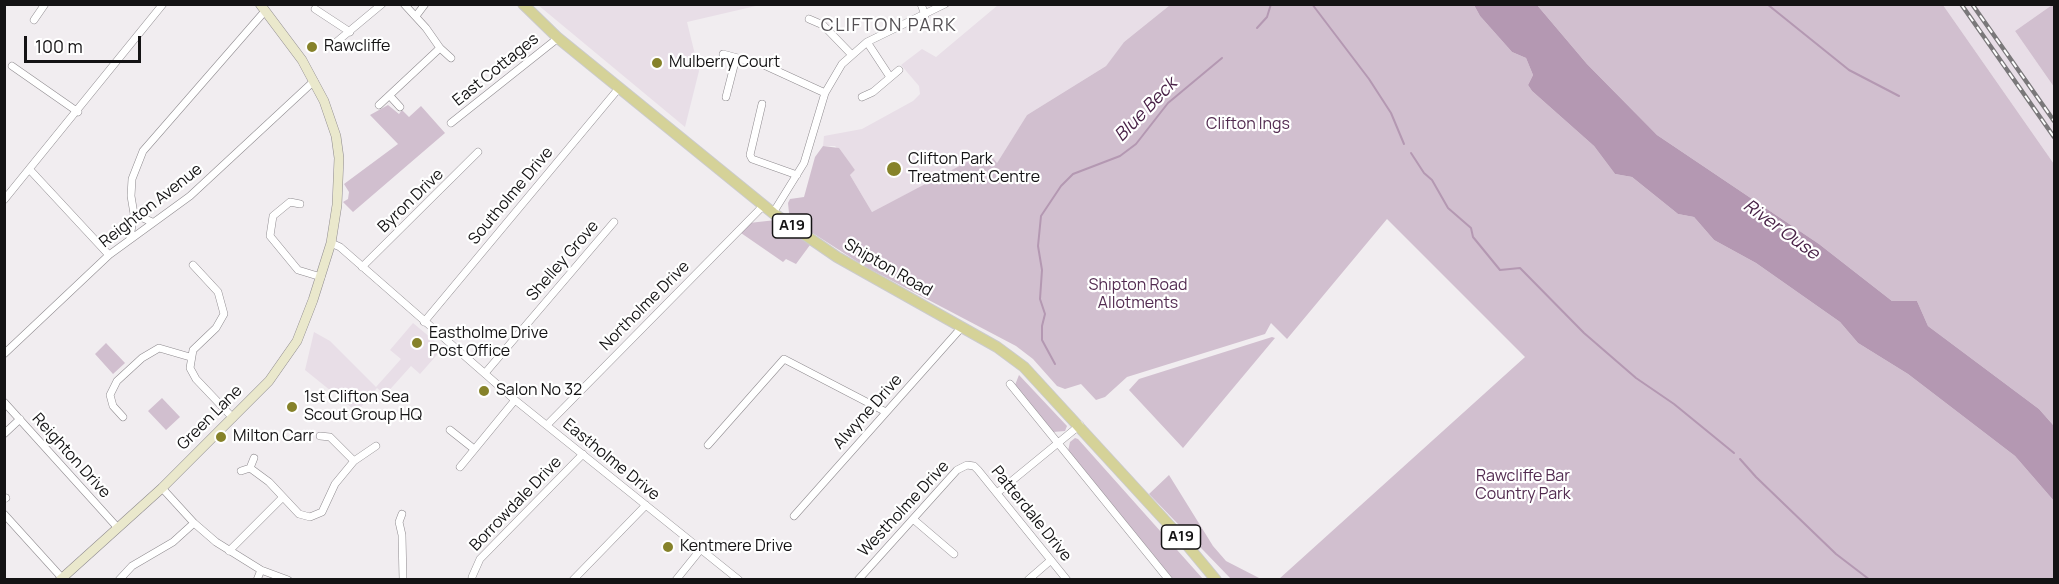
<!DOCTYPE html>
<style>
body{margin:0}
#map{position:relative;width:2059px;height:584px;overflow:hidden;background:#f1edf0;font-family:Manrope,sans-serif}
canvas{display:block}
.frame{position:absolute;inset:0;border:6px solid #141314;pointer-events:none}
.scale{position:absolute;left:24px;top:36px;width:117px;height:27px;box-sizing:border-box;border:3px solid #141314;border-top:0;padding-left:8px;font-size:18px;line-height:21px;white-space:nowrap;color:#141314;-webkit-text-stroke:4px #fff;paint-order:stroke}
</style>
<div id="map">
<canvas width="2059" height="584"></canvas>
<div class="frame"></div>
<div class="scale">100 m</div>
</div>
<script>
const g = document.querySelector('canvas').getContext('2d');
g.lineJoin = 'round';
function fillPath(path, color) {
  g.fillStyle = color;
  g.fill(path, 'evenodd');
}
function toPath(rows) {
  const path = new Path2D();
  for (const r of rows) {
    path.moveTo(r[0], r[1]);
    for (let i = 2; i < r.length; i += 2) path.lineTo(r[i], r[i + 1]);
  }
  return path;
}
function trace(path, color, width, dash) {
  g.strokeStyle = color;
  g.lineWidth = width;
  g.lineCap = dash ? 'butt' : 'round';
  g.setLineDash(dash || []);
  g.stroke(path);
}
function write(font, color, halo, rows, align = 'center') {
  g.font = font + ' Manrope,sans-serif';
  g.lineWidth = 4.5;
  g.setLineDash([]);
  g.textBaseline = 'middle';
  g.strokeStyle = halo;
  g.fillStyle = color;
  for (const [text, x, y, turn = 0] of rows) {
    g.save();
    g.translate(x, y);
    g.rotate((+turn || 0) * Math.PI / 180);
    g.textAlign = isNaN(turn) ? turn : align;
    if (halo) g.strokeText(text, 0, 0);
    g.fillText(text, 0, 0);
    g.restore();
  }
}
fillPath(toPath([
 [538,5,760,5,687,22,699,71,685,127],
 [998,5,1170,5,1124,42,1106,66,1027,115,997,163,988,152,872,212,850,175,855,170,835,146,823,146,824,136,862,129,913,101,920,94,919,86,901,65,922,49,936,57],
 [1943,5,2052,5,2015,31,2054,87,2054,164],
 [413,323,443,348,420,374,411,366,385,395,377,388,357,412,305,370,314,332,330,341,376,387,401,359,390,350]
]), '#e8dee7');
fillPath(toPath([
 [1170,5,1474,5,1480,16,1512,52,1526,58,1533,75,1528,85,1532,91,1594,146,1615,174,1632,177,1678,214,1694,217,1714,240,1756,263,1840,322,1858,343,1908,374,2015,456,2054,501,2054,579,1279,579,1525,357,1387,219,1287,339,1271,323,1265,334,1127,377,1105,397,1096,400,1081,384,1065,389,1057,386,1033,359,1016,346,864,266,808,230,789,213,788,203,790,199,804,197,815,157,823,146,839,148,855,170,850,175,872,212,988,151,997,163,1027,115,1106,66,1124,42],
 [1537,5,1943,5,2054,164,2054,426,2039,409,1928,326,1917,301,1892,301,1819,244,1657,135,1587,64],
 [2052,5,2054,5,2054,87,2015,31],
 [388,105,399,114,402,110,409,117,421,106,445,133,353,212,343,202,348,199,349,192,344,184,398,144,370,115],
 [776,220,810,245,796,264,786,259,783,262,741,233,749,223],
 [1272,337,1275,338,1183,448,1129,390,1139,379],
 [106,343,125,363,113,374,95,354],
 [1019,375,1067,426,1065,431,1053,432,1015,385],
 [162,398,180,417,166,430,148,411],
 [1075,438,1078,439,1203,579,1173,579,1068,451,1070,442],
 [1169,475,1213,546,1226,561,1261,579,1231,579,1149,494]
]), '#d1bfcf');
fillPath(toPath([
 [1474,5,1537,5,1587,64,1657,135,1819,244,1892,301,1917,301,1928,326,2039,409,2054,426,2054,501,2015,456,1908,374,1858,343,1840,322,1756,263,1714,240,1694,217,1678,214,1632,177,1615,174,1594,146,1532,91,1528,85,1533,75,1526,58,1512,52,1480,16]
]), '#b498b2');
trace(toPath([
 [1312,4,1369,79,1391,113,1404,144],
 [1767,4,1849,70,1899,96],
 [1257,28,1267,17,1271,4],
 [1411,153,1424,173,1432,180,1448,208,1471,228,1473,237,1500,270,1520,268,1584,333,1636,378,1674,404,1734,453],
 [1055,364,1042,340,1042,326,1045,314,1040,299,1042,270,1038,246,1041,216,1061,186,1073,174,1120,156,1136,144,1168,103,1222,58],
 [1740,459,1756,477,1836,554,1870,580]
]), '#b498b2', 2);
const street = toPath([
 [404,4,426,28,440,48,451,58],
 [921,4,925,15],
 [315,9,350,32],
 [416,16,425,4],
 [809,19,823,25,851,54],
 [34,20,45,4],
 [867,42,890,77],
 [334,44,382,4],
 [723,54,764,65,825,93],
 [12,66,78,112],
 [390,96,400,107],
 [726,97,736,58],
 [862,97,873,92,899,70],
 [762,104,750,155,752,159,797,175],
 [379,105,440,48],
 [451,123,558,38],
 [31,171,109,255],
 [4,200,163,4],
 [300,204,290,202,273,216,270,236,298,270,321,277],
 [773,213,804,163,825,93,842,64,867,42,945,4],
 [134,214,152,222],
 [130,237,134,214,131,196,132,179,143,151,265,11],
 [331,243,340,247,515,400,739,580],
 [193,265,218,292,224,314,216,328,193,350,190,368,196,379,233,418],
 [362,267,478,152],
 [424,322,619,88],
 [4,354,109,255,190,196,314,81],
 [486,372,614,222],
 [1010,384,1169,580],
 [4,402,117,527],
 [123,417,113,406,110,395,117,381,142,358,159,348,190,357],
 [547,425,763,206],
 [450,430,474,449],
 [4,434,20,419],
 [320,436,330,437,354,461],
 [708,445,784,359,886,412],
 [254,458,250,468,269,482,299,514,310,517,322,512,335,484,354,461,376,446],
 [460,467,515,400],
 [241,471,250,468],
 [162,488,194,523,216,542,261,570,288,580],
 [997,493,1080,425],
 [4,499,6,498],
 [4,514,62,578],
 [402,514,399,522,402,535,403,580],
 [794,516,962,327],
 [913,519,954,554],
 [229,551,282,498],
 [472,577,480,559,583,454],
 [119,580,132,566,173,542,194,523],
 [257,580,261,570],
 [573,580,646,505],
 [676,580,701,549],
 [858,580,957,470,967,465,974,466,978,470,1067,580],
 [1028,580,1051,560]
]);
const secondary = toPath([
 [60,580,162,488,269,381,297,341,313,300,331,243,337,205,339,158,336,136,324,101,302,60,260,4]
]);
const primary = toPath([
 [523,4,558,38,773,213,837,257,997,347,1024,367,1182,539,1216,580]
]);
trace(street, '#8f8b8f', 8);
trace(secondary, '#8f8b8f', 10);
trace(primary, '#cbcbcb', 12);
trace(street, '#fff', 7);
trace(secondary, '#eae8cc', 9);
trace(primary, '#d5d298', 10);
const rail = toPath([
 [1961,4,2054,137],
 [1972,4,2054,121]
]);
trace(rail, '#7a787a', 4.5);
trace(rail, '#fff', 2, [7]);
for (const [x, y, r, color] of [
 [312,47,6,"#86822a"],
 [657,63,6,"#86822a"],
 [894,169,8,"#86822a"],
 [417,343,6,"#86822a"],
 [484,391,6,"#86822a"],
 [292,407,6,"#86822a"],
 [221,437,6,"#86822a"],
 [668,547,6,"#86822a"]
]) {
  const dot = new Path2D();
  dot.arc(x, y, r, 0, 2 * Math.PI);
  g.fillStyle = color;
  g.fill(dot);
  trace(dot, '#fff', 2);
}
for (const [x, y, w] of [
 [792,226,39],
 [1181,537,39]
]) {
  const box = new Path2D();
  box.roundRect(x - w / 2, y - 12, w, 24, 4.5);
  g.fillStyle = '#fff';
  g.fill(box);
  trace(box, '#141314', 1.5);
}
write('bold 15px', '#141314', null, [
 ["A19",792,226],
 ["A19",1181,537]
]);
write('16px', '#141314', '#fff', [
 ["Rawcliffe",324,47],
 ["Mulberry Court",669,63],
 ["Clifton Park",908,160],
 ["Treatment Centre",908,178],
 ["Eastholme Drive",429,334],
 ["Post Office",429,352],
 ["Salon No 32",496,391],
 ["1st Clifton Sea",304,398],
 ["Scout Group HQ",304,416],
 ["Milton Carr",233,437],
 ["Kentmere Drive",680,547]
], 'left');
write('16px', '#141314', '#fff', [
 ["East Cottages",496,70,-39],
 ["Southolme Drive",511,196,-50],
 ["Byron Drive",411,201,-44],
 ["Reighton Avenue",151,206,-38],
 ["Shelley Grove",563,261,-49],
 ["Shipton Road",888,268,30],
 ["Northolme Drive",645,306,-45],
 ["Alwyne Drive",868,412,-48],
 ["Green Lane",210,418,-45],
 ["Reighton Drive",71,456,48],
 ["Eastholme Drive",611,460,39],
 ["Borrowdale Drive",516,504,-46],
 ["Westholme Drive",904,509,-47],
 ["Patterdale Drive",1031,514,51]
]);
write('16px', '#532c51', '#fff', [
 ["Clifton Ings",1248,125],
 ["Shipton Road",1138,286],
 ["Allotments",1138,304],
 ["Rawcliffe Bar",1523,477],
 ["Country Park",1523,495]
]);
g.letterSpacing = '1.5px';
write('18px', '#545054', '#fff', [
 ["CLIFTON PARK",889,26]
]);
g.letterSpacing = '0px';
write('italic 18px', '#492247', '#fff', [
 ["Blue Beck",1146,110,-46],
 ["River Ouse",1781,230,36]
]);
</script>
